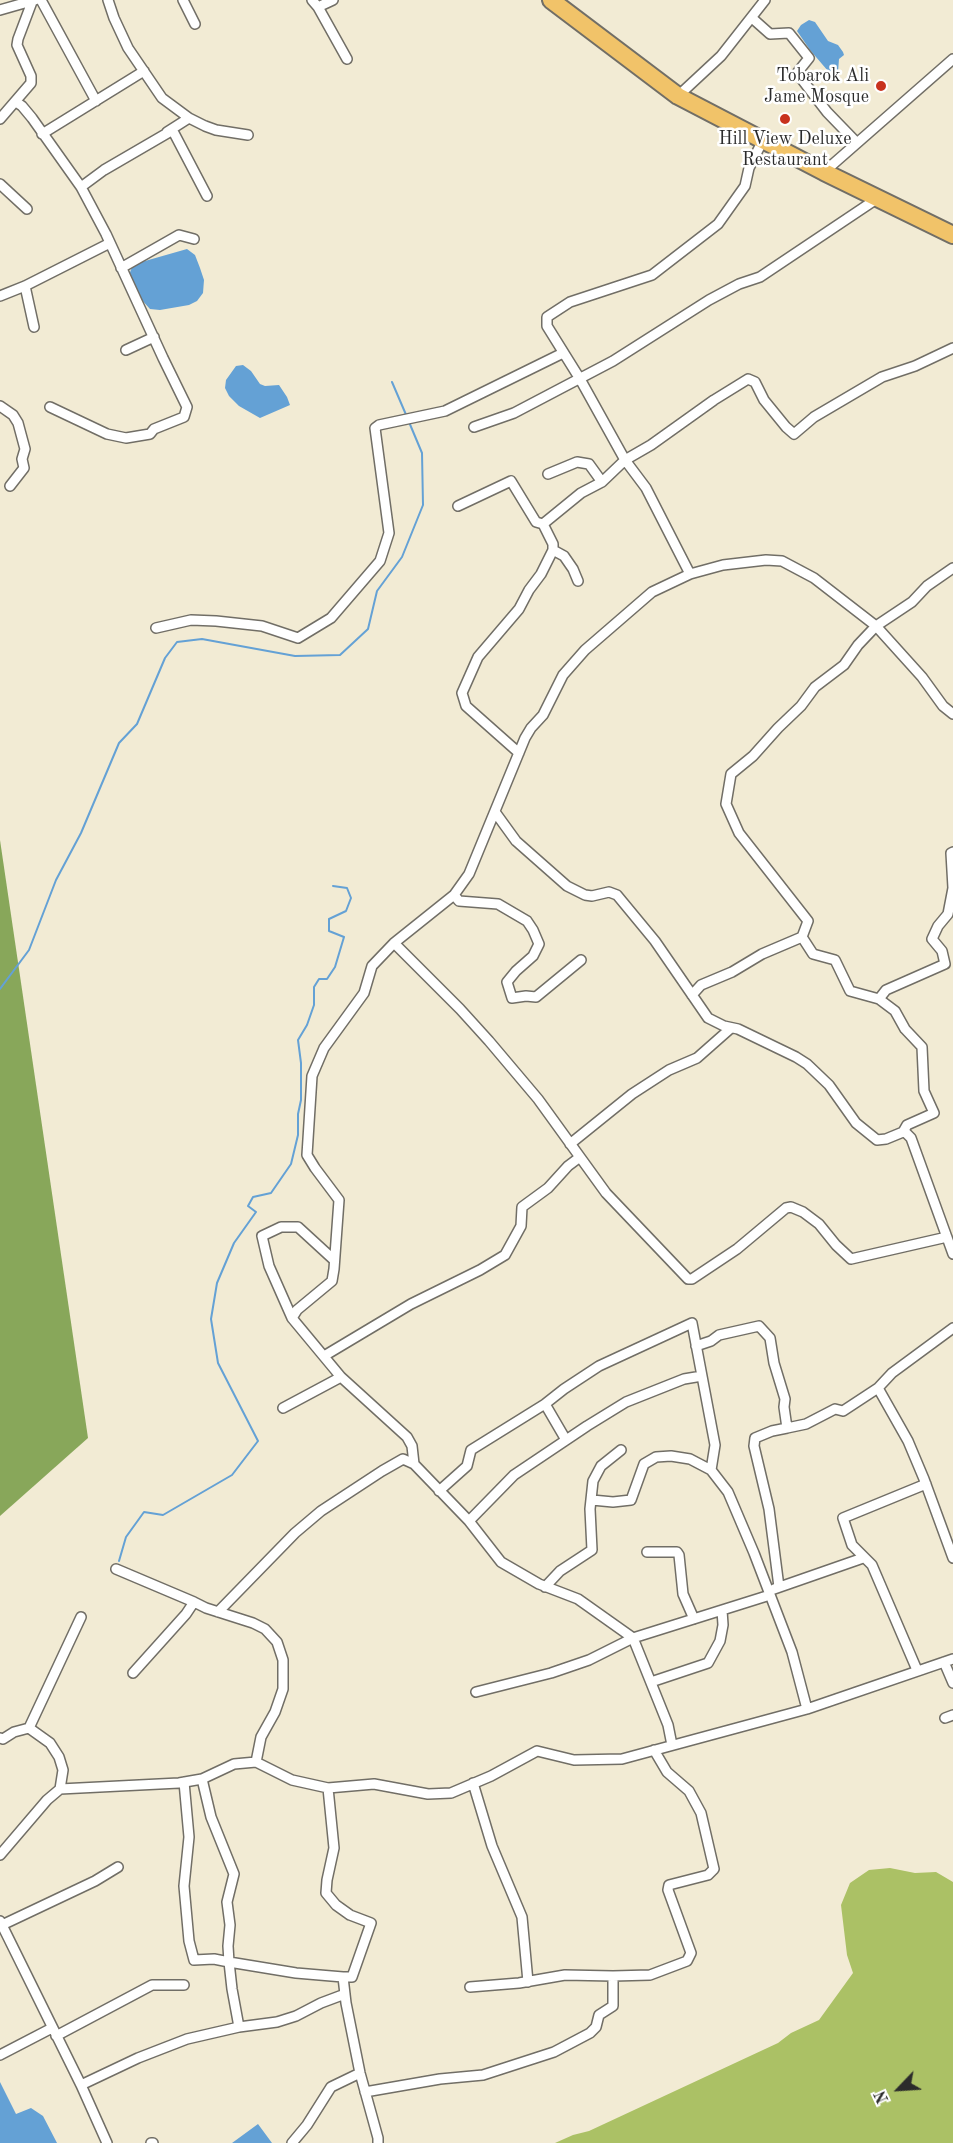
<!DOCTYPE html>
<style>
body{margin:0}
#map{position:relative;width:953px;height:2143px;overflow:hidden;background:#f2ebd4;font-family:"Old Standard TT",serif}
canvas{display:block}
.north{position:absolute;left:869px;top:2059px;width:60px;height:60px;-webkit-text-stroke:4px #fff;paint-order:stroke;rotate:245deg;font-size:16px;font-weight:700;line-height:24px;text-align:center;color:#2b2b2b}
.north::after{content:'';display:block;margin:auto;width:21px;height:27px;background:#2b2b2b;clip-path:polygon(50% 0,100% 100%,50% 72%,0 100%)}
</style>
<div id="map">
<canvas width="953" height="2143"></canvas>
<div class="north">N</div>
</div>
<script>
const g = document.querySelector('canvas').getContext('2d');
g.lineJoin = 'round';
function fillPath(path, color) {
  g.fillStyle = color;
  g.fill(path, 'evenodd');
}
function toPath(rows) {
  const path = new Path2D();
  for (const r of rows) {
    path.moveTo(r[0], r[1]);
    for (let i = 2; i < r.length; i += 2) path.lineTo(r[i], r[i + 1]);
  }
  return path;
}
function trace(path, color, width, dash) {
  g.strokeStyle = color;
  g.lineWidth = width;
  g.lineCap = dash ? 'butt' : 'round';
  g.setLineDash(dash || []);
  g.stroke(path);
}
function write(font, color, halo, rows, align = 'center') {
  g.font = font + ' "Old Standard TT",serif';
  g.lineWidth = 5;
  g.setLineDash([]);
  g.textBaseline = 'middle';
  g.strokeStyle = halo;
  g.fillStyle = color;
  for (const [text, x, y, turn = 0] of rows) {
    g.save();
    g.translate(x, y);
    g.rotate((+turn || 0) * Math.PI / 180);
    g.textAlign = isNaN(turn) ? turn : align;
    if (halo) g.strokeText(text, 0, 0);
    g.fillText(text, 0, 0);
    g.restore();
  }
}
fillPath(toPath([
 [890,1868,915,1873,936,1872,953,1882,953,2143,555,2143,573,2135,589,2131,778,2043,791,2033,819,2020,853,1973,847,1955,841,1905,850,1883,869,1870]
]), '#abc165');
fillPath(toPath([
 [0,840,88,1438,0,1516]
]), '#88a75a');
fillPath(toPath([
 [809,20,815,22,828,41,838,45,843,52,844,55,839,59,838,72,834,74,828,71,810,50,797,31,801,25],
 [187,249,195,255,200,268,204,280,203,293,197,301,189,305,160,310,150,309,140,298,129,275,132,267,138,263],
 [243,365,251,371,260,384,265,386,279,385,287,397,290,405,260,418,239,406,229,396,225,388,226,380,236,366],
 [0,2082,16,2114,31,2108,43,2116,57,2143,0,2143],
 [258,2124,272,2143,232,2143]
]), '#64a1d5');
trace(toPath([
 [392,382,407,417],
 [0,989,29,950,56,880,81,833,119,743,137,724,165,658,177,642,202,639,295,656,340,655,368,629,377,591,402,557,423,505,422,453,409,422],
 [119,1561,126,1537,144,1512,163,1515,232,1475,258,1441,218,1363,211,1319,217,1283,234,1243,256,1212,248,1206,253,1197,271,1193,291,1164,298,1135,298,1114,301,1100,301,1063,298,1040,307,1025,314,1005,314,987,319,979,327,979,335,967,344,937,329,931,329,919,346,911,351,898,347,888,333,886]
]), '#64a1d5', 2);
const minor = toPath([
 [41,0,96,101],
 [108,0,114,18,128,48,162,98,189,118,205,126,216,130,248,135],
 [183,0,195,24],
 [312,0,318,7,333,0],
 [318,7,347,59],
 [0,10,35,0],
 [752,18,770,34,789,33,809,58,797,73,827,112,857,143],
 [678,96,721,56,765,0],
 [16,102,22,106,32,118,81,187,106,234,163,358,187,407,184,417,154,429,150,434,126,438,107,434,50,407],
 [0,119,31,83,31,76,17,45,18,39,32,2],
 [167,132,189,118],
 [42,134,144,71],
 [824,172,953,59],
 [0,184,27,209],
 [81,187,104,170,171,131,174,133,207,196],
 [121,268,179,235,194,239],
 [25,286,34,327],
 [0,296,25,286,110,243],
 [126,350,154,337],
 [0,406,13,415,18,423,25,449,22,459,24,468,10,486],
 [474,427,514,413,613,361,709,300,739,284,760,277,878,198],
 [548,474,577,462,589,464,602,482],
 [458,506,511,481,536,522,543,524],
 [553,550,564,556,573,569,578,581],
 [690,574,646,488,625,460,580,379,547,326,547,317,570,302,652,275,718,224,745,186,749,168,763,140],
 [156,628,191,620,216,621,262,626,298,638,331,618,380,561,389,533,375,428,379,425,445,411,563,353],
 [519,753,466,706,462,693,478,657,519,609,529,590,541,574,553,550,553,544,543,524,581,493,602,482,625,460,651,445,714,400,748,379,755,382,764,400,786,427,794,434,814,417,882,377,915,366,953,348],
 [495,812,516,841,567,886,585,895,592,896,609,892,617,895,655,941,708,1018,724,1026,738,1029,796,1057,807,1064,829,1085,856,1123,877,1140,886,1139,903,1132,906,1133,911,1138,953,1254],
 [454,895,459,901,498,904,527,921,533,930,539,944,533,956,516,971,507,982,512,998,526,996,536,997,581,960],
 [802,937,808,921,739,833,726,804,731,774,753,756,778,728,801,706,815,687,844,665,858,645,876,626,912,602,927,586,953,568],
 [394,943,460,1009,489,1041,538,1099,606,1193,688,1279,692,1279,737,1249,786,1208,791,1207,803,1212,819,1224,836,1245,851,1259,947,1237],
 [692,995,701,985,732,972,762,954,802,937,813,954,835,960,850,991,879,999,895,1011,905,1029,922,1047,924,1091,934,1113,907,1125,903,1132],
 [879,999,886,990,945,964,942,951,932,939,938,926,948,914,953,888,951,853,953,852],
 [570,1144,632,1094,669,1070,697,1058,731,1028],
 [292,1318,269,1266,262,1236,281,1227,298,1227,334,1260],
 [953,1328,892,1373,878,1388,908,1441,924,1479,953,1558],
 [696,1346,711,1341,719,1335,759,1326,770,1338,774,1363,785,1399,784,1407,787,1428,772,1431,755,1438,754,1446,769,1509,779,1587],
 [324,1356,411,1304,480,1270,505,1255,521,1226,522,1207,548,1188,568,1166,580,1157],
 [545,1404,566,1440],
 [283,1408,341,1377],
 [787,1428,806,1424,835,1409,843,1411,878,1388],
 [439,1491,467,1466,471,1450,545,1404,564,1389,599,1366,692,1323,715,1445,711,1470],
 [592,1500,613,1502,631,1500,644,1464,656,1457,671,1456,690,1459,711,1470,728,1492,754,1553,792,1652,807,1709],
 [469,1521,514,1475,587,1426,626,1402,684,1379,702,1376],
 [647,1552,677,1552,679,1555,683,1594,694,1619],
 [116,1569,194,1602],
 [545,1587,560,1571,592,1550,590,1509,593,1481,601,1466,621,1450],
 [774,1589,863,1558],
 [218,1612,295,1533,321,1511,382,1471,403,1459,414,1464],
 [944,1662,953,1683],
 [917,1670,872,1565,852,1545,843,1518,926,1484],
 [133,1673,186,1614,194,1602,206,1608,253,1623,265,1629,277,1642,283,1660,283,1689,275,1712,261,1737,256,1762],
 [651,1682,708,1663,720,1641,723,1625,722,1610],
 [476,1692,551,1673,589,1660,633,1638,770,1595],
 [945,1718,953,1715],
 [0,1738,3,1739,14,1732,29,1728],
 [672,1745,668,1725,633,1638,578,1599,539,1584,501,1562,469,1521,414,1464,412,1446,407,1437,341,1377,292,1318,297,1310,332,1281,334,1269,339,1200,315,1168,307,1155,312,1076,324,1048,364,993,372,966,394,943,454,895,469,874,525,738,531,728,543,715,563,675,585,650,652,592,690,574,723,565,766,560,782,561,814,578,876,626,922,677,943,706,953,714],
 [202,1779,211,1817,234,1874,227,1902,230,1925,228,1946,229,1962,296,1973,343,1977,346,2003,360,2073,378,2138,378,2143],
 [184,1782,189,1837,184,1886,189,1941,194,1960,214,1959,229,1962,232,1989,239,2027],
 [473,1783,492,1846,522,1917,528,1982],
 [328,1788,334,1848,327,1880,326,1893,336,1905,350,1915,371,1923,352,1977,343,1977],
 [60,1789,63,1770,59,1757,50,1743,29,1728,81,1617],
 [0,1855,47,1800,60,1789,179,1783,202,1779,234,1764,256,1762,292,1780,328,1788,374,1784,428,1794,451,1793,491,1776,537,1751,574,1760,622,1759,807,1709,953,1659],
 [0,1921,81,2085,107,2143],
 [2,1925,95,1881,118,1867],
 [470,1987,519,1983,565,1975,613,1976],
 [56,2036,152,1985,184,1985],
 [0,2055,52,2028],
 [81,2085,138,2058,187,2039,239,2027,277,2022,296,2016,321,2003,345,1994],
 [365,2092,440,2079,483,2075,554,2052,590,2033,596,2027,599,2015,613,2006,613,1976,650,1975,687,1961,691,1953,668,1890,669,1885,708,1875,714,1869,701,1813,689,1791,667,1772,654,1750],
 [151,2143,153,2143],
 [292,2143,307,2125,331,2087,360,2073]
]);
const trunk = toPath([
 [551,0,678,96,824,172,953,235]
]);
trace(minor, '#716e66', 12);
trace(trunk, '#716e66', 20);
trace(minor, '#fff', 9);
trace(trunk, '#f1c369', 16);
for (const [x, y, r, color] of [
 [881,86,6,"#c8321e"],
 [785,119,6,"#c8321e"]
]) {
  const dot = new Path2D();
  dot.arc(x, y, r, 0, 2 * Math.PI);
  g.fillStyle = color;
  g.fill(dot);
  trace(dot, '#fff', 2);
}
write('18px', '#2b2b2b', '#fff', [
 ["Tobarok Ali",869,76],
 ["Jame Mosque",869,97],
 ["Hill View Deluxe",785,139,"center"],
 ["Restaurant",785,160,"center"]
], 'right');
</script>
